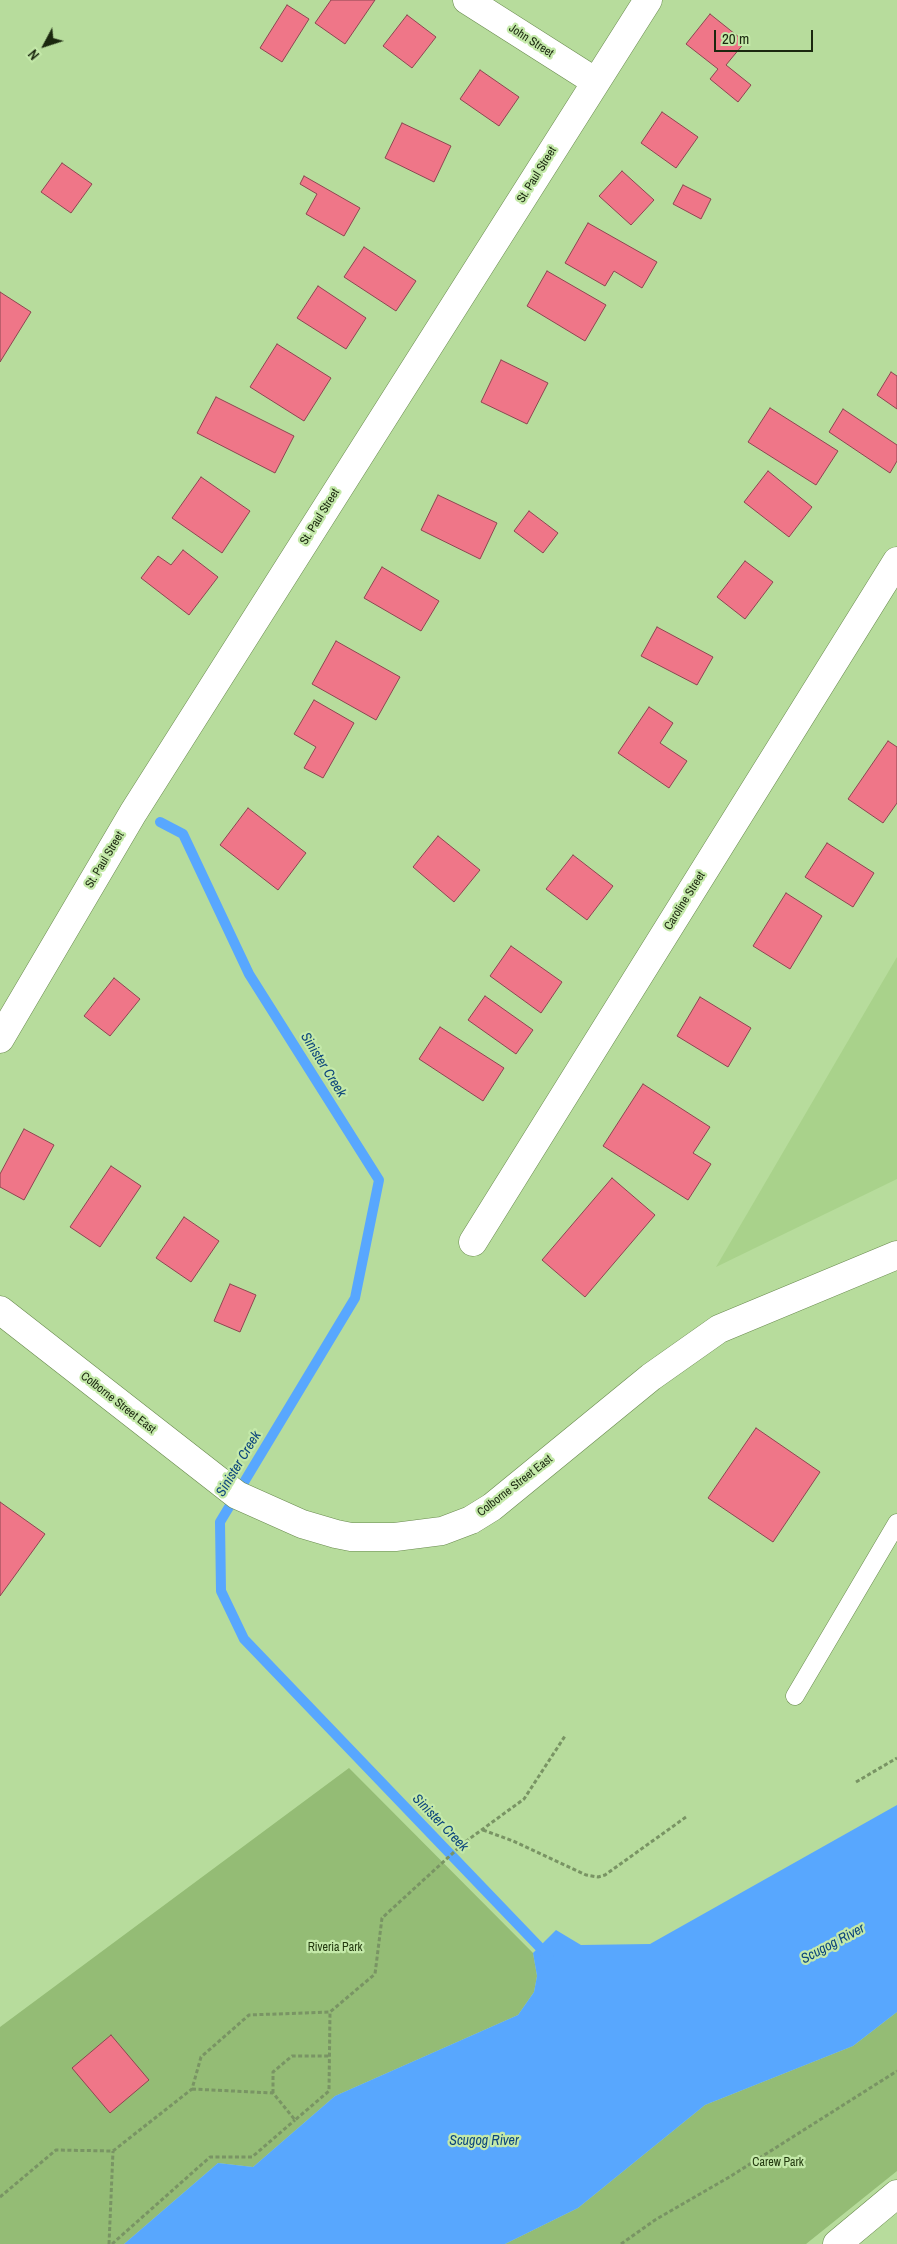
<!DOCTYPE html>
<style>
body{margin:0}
#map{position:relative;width:897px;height:2244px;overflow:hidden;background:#b7dc9c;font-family:"Archivo Narrow",sans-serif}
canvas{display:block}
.north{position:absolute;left:20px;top:20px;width:50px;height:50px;-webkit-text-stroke:4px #c4e9a9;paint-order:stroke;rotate:230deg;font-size:14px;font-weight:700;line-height:20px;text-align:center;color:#1b280f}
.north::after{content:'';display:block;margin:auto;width:18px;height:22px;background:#1b280f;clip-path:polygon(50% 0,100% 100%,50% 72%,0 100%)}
.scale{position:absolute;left:714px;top:30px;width:99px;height:22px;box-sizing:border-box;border:2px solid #1b280f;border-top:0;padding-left:6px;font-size:15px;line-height:18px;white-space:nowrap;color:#1b280f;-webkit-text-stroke:4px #c4e9a9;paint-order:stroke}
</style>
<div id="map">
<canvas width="897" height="2244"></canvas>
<div class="north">N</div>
<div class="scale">20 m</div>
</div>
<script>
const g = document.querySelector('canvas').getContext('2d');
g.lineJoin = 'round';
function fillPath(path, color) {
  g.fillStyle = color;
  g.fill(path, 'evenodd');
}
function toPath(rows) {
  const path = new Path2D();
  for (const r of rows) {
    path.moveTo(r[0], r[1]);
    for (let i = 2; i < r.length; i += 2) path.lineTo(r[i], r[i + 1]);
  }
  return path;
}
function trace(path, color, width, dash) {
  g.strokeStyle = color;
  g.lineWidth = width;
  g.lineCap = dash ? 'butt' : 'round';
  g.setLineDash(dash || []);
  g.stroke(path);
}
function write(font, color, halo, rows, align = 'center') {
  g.font = font + ' "Archivo Narrow",sans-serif';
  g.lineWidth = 4.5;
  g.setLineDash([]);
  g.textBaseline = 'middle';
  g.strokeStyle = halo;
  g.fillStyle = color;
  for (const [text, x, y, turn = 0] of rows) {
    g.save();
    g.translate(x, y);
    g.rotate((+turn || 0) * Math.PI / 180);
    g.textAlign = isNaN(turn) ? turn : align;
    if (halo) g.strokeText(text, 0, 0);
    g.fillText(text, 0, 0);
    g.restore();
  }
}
fillPath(toPath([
 [897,957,897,1179,716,1267]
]), '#a9d28b');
fillPath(toPath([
 [349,1768,533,1953,537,1976,534,1992,518,2015,335,2096,253,2167,218,2163,124,2244,0,2244,0,2027],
 [897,2012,897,2171,806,2244,505,2244,578,2208,705,2105,853,2046]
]), '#94bc75');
fillPath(toPath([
 [897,1805,897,2012,853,2046,705,2105,578,2208,505,2244,124,2244,218,2163,253,2167,335,2096,518,2015,534,1992,537,1976,533,1953,556,1930,581,1945,650,1944]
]), '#58a7fe');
trace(toPath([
 [160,822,183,834,249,974,379,1180,355,1298,220,1522,221,1591,244,1639,549,1957]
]), '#58a7fe', 10);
const building = toPath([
 [331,0,375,0,345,44,315,23,331,0],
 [287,5,309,19,282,62,260,48,287,5],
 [710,14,745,42,726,65,751,85,738,102,710,79,718,69,686,44,710,14],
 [407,15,436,37,412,68,383,46,407,15],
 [480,70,519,97,499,126,460,99,480,70],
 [662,112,698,137,676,168,641,143,662,112],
 [402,123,451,146,434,182,385,158,402,123],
 [62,163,92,184,71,213,41,192,62,163],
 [622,171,654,200,631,225,599,196,622,171],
 [304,176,360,208,344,236,306,214,317,194,300,184,304,176],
 [683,185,711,199,701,219,673,204,683,185],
 [588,223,657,262,642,288,614,271,605,286,565,263,588,223],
 [364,247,416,281,396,311,344,277,364,247],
 [547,271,606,305,585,341,527,306,547,271],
 [318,286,366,318,346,349,297,318,318,286],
 [0,292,31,312,0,362,0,292],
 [277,344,331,378,304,421,250,387,277,344],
 [501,360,548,383,527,424,481,402,501,360],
 [891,372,897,376,897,409,877,395,891,372],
 [216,397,294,436,275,473,197,433,216,397],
 [770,408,838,451,816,485,748,442,770,408],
 [843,409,897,445,897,461,890,473,829,432,843,409],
 [768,471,812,507,789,537,744,502,768,471],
 [201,477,250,511,222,553,172,518,201,477],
 [438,495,497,523,480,559,421,530,438,495],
 [529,511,558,533,543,553,514,531,529,511],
 [183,550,218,577,189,615,141,578,158,556,171,565,183,550],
 [745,561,773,582,745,619,717,597,745,561],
 [382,567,439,601,421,631,364,598,382,567],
 [657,627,713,657,697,685,641,656,657,627],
 [336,641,400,677,376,720,312,684,336,641],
 [314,700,354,723,323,778,304,768,316,747,294,734,314,700],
 [649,707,673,723,660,743,687,761,669,788,618,753,649,707],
 [888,741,897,747,897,803,883,823,848,799,888,741],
 [248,808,306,853,278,890,220,845,248,808],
 [438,836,480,870,454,902,413,867,438,836],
 [827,843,874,873,853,907,805,877,827,843],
 [573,855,613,886,587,920,546,889,573,855],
 [786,893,822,916,790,969,753,946,786,893],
 [511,946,562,982,541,1013,490,976,511,946],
 [114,978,140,999,110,1036,84,1016,114,978],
 [485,996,533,1030,516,1054,468,1020,485,996],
 [700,997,751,1028,728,1067,677,1036,700,997],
 [440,1027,504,1068,483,1101,419,1059,440,1027],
 [643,1084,710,1127,693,1153,711,1164,688,1200,603,1146,643,1084],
 [24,1129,54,1145,24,1200,0,1187,0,1174,24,1129],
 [111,1166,141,1186,100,1247,70,1227,111,1166],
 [612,1178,655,1215,585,1297,542,1260,612,1178],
 [184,1217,219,1241,191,1282,156,1258,184,1217],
 [230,1284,256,1295,240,1332,214,1321,230,1284],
 [756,1428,820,1472,773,1542,708,1498,756,1428],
 [0,1502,45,1534,0,1596,0,1502],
 [111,2035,149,2080,110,2113,72,2068,111,2035]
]);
fillPath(building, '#ef7688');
trace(building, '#8c4650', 1);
const service = toPath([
 [795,1696,897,1523]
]);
const minor = toPath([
 [467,0,596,82],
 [0,1039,133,813,648,0],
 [473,1242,897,561],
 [837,2244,897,2194]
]);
const secondary = toPath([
 [0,1310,237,1495,302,1524,336,1534,351,1537,395,1537,442,1531,471,1520,492,1507,651,1377,719,1329,897,1255]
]);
trace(service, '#698a4e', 19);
trace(minor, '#698a4e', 29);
trace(secondary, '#698a4e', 29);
trace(toPath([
 [856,1782,897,1758],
 [483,1830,513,1841,586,1875,598,1877,605,1875,686,1817],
 [192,2089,273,2093,295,2120,329,2091,330,2012],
 [273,2093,273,2072,292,2056,329,2056],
 [0,2197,56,2150,113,2151,192,2089,201,2057,249,2015,330,2012,375,1974,382,1918,465,1842,524,1799,565,1736],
 [109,2244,113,2151],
 [112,2244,210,2157,252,2157,295,2120],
 [621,2244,655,2220,731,2176,897,2071]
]), '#799464', 3, [4, 2.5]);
trace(service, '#fff', 18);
trace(minor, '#fff', 28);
trace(secondary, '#fff', 28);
write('12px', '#1b280f', '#c4e9a9', [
 ["John Street",531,41,33],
 ["St. Paul Street",537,175,-58],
 ["St. Paul Street",320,517,-58],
 ["St. Paul Street",105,860,-59],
 ["Caroline Street",685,901,-58],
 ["Colborne Street East",118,1403,38],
 ["Colborne Street East",515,1486,-38]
]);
write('12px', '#22380e', '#c4e9a9', [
 ["Riveria Park",335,1948],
 ["Carew Park",778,2163]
]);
write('italic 14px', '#0d467c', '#c4e9a9', [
 ["Sinister Creek",323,1065,58],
 ["Sinister Creek",239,1464,-59],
 ["Sinister Creek",440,1823,46],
 ["Scugog River",833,1944,-28],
 ["Scugog River",484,2141]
]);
</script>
